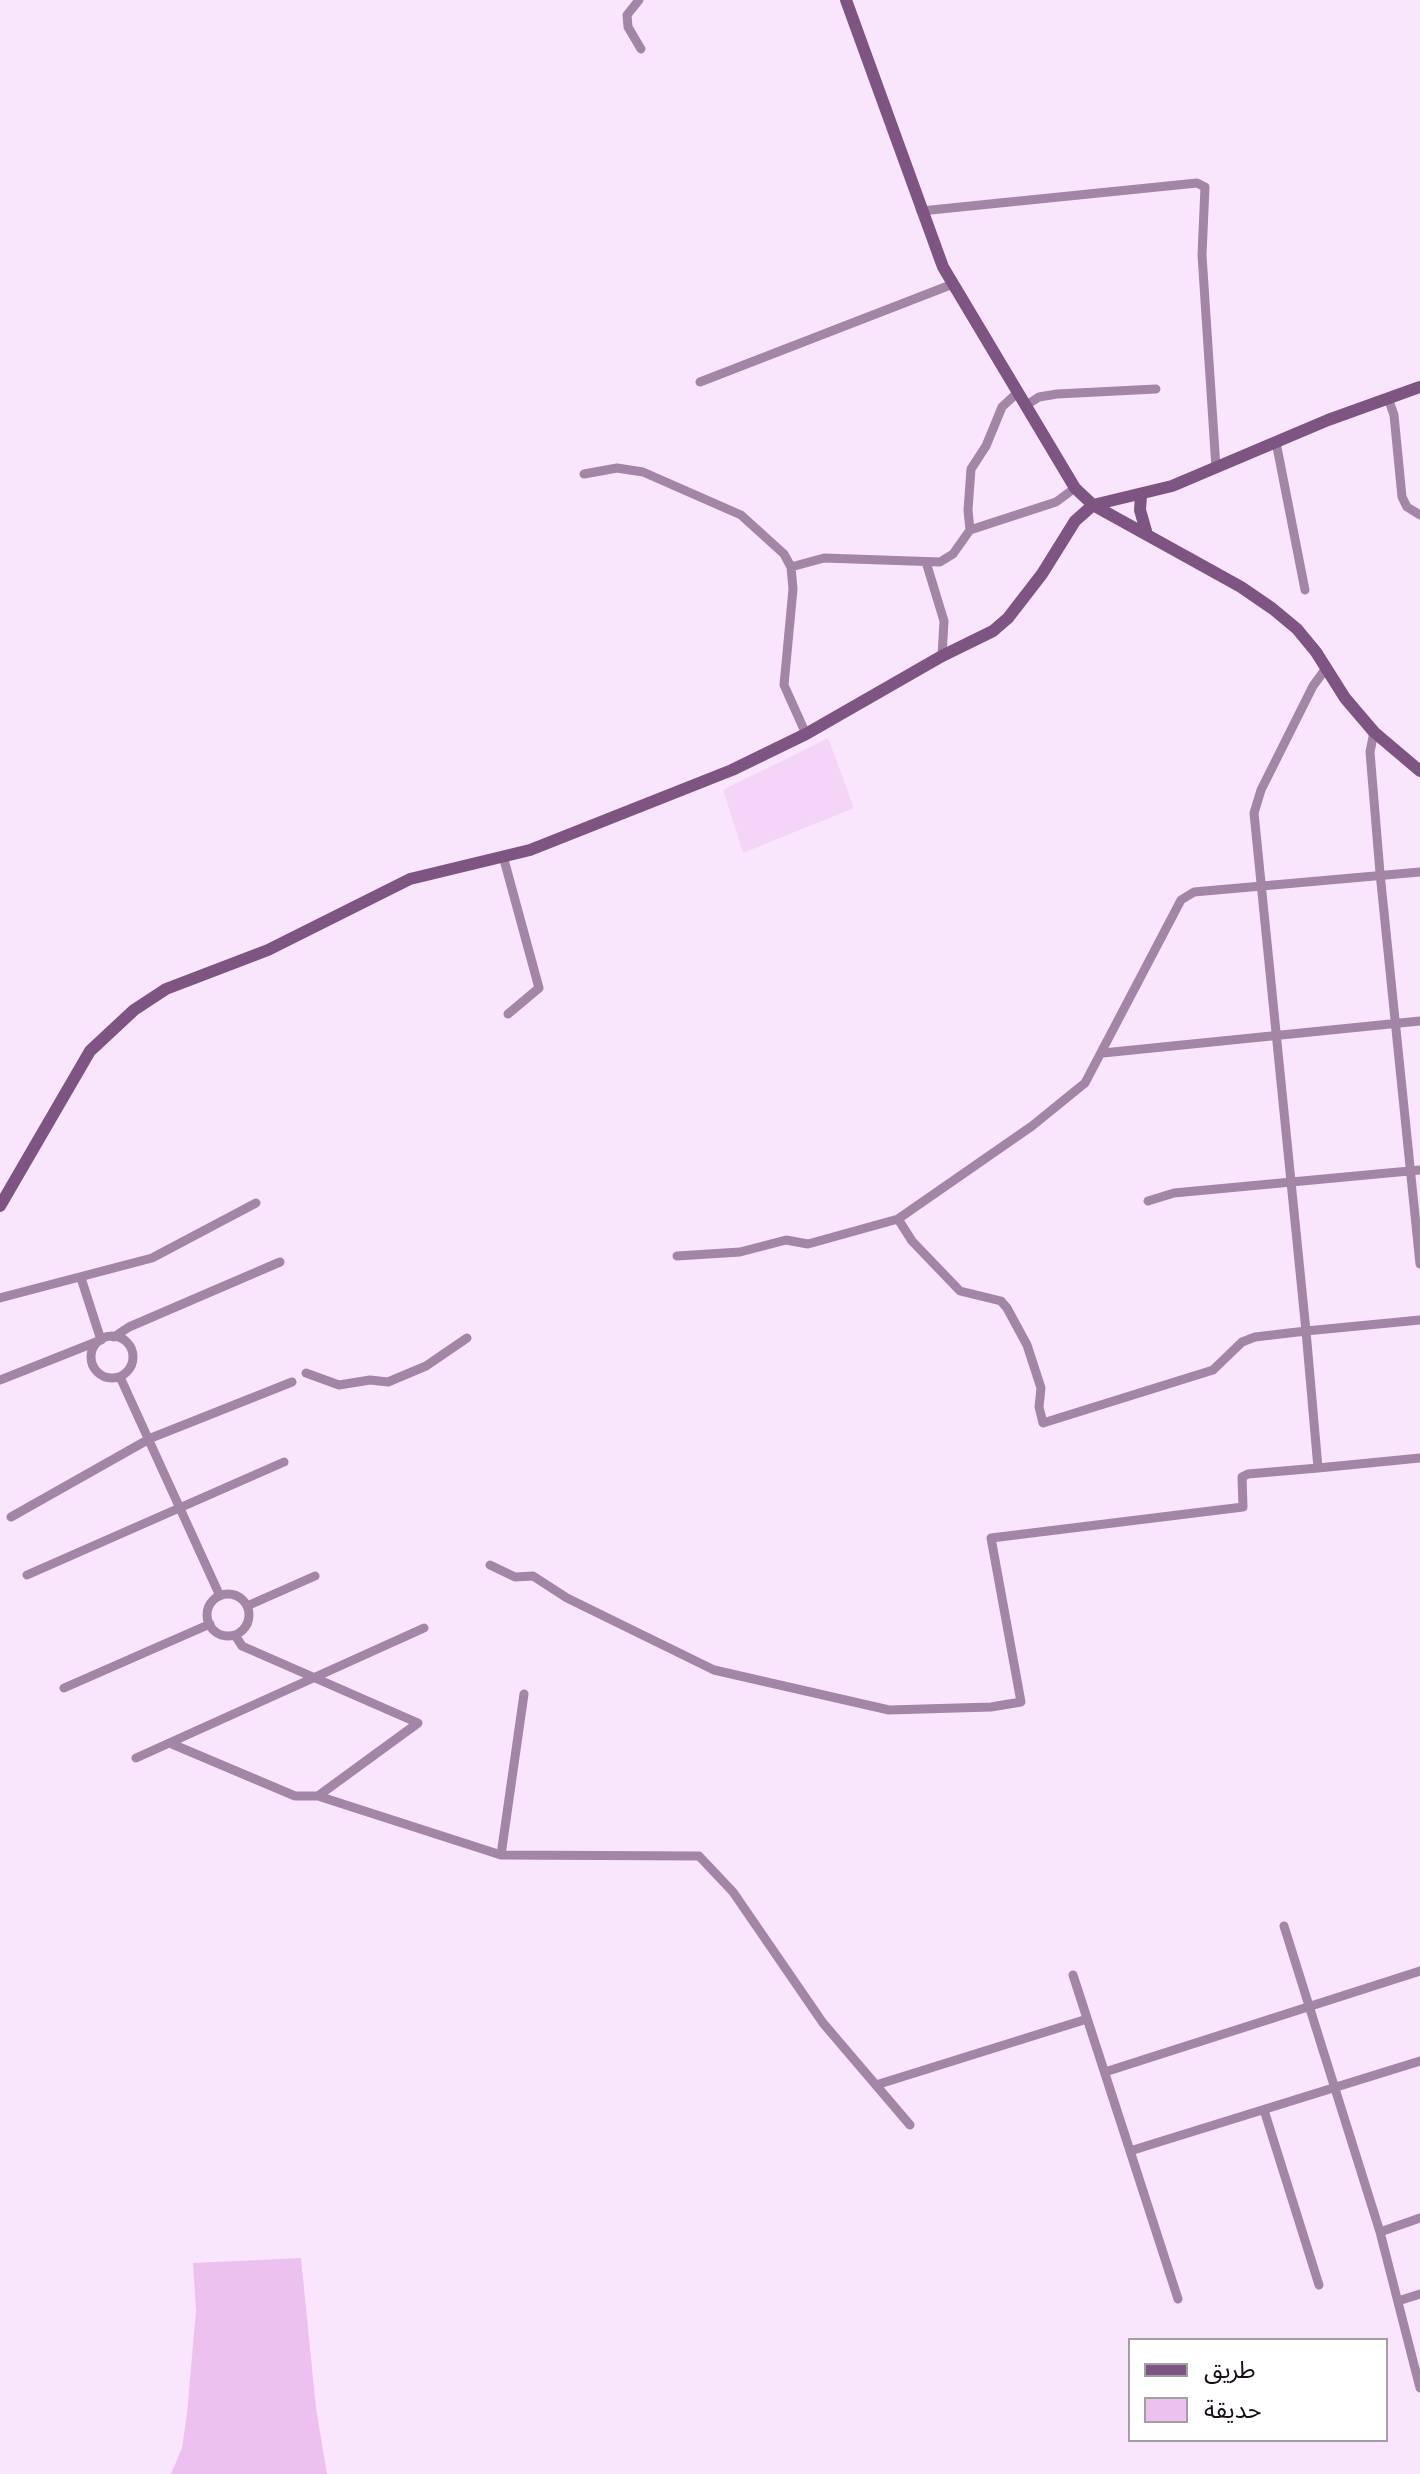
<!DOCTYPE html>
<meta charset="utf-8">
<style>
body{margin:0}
#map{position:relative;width:1420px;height:2474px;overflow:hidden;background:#fae6fc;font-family:"IBM Plex Sans","Noto Sans Arabic",sans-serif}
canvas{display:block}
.legend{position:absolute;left:1128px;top:2338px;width:260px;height:104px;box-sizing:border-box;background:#fff;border:2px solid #a29ea2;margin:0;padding:10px 14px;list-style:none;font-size:24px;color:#160d17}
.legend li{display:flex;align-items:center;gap:16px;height:40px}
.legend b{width:40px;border:2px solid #a29ea2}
</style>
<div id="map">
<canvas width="1420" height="2474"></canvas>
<ul class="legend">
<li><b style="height:10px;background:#7e5582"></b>طريق</li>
<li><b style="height:22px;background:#ecc1ef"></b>حديقة</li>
</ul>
</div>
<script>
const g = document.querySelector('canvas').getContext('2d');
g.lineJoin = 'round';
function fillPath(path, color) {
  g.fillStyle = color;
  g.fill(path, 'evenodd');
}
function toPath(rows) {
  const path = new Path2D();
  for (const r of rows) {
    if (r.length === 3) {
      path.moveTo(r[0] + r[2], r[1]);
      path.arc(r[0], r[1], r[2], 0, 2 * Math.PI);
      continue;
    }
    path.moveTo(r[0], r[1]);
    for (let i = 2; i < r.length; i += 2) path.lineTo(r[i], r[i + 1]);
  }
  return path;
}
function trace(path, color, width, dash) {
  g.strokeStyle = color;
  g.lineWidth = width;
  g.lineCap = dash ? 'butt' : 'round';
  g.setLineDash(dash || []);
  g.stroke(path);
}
fillPath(toPath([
 [828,738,854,808,743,853,723,790]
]), '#f5d5f7');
fillPath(toPath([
 [301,2258,316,2408,327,2474,171,2474,182,2448,187,2413,196,2311,193,2263]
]), '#ecc1ef');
trace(toPath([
 [639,0,627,15,628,27,641,49],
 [921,211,1197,183,1205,187,1202,255,1216,468],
 [700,382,953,284],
 [1388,398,1394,415,1402,497,1407,507,1420,515],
 [1025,406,1039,397,1057,394,1156,389],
 [1276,442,1305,590],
 [584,474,617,468,643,472,741,515,784,554,791,567,793,589,784,685,806,734],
 [970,530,968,510,971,469,986,446,1002,407,1017,393],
 [926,562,944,621,942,656],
 [791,567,824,558,940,562,953,554,970,530,1056,502,1075,488],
 [1327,667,1313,686,1261,790,1254,813,1306,1331,1420,1320],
 [1374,732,1370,752,1380,873,1420,1264],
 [503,856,539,988,508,1014],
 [1103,1053,1420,1021],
 [1148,1201,1174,1193,1420,1170],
 [898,1219,912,1241,960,1291,1001,1301,1007,1308,1027,1345,1041,1388,1039,1407,1043,1423,1213,1370,1242,1342,1255,1337,1306,1331,1318,1468,1420,1458],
 [677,1256,740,1252,786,1240,808,1244,898,1219,1032,1126,1085,1083,1181,900,1194,892,1420,872],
 [0,1298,152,1258,256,1203],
 [112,1357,21],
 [114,1337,129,1327,280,1262],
 [306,1373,339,1385,370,1380,388,1382,426,1366,467,1338],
 [120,1377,220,1596],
 [0,1380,101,1340,81,1278],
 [11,1517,151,1438,292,1382],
 [490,1565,515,1577,533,1576,567,1598,714,1670,889,1710,991,1707,1021,1702,991,1538,1243,1507,1242,1477,1248,1474,1318,1468],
 [27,1575,284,1462],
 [228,1615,21],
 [247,1606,315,1576],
 [235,1635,242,1646,418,1723,318,1796],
 [64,1688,210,1624],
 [172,1744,295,1796,318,1796,501,1855,699,1856,733,1892,823,2023,910,2125],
 [136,1758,424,1628],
 [501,1855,524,1694],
 [1284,1926,1380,2232,1420,2388],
 [1073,1975,1178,2299],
 [1105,2072,1420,1971],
 [876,2085,1087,2019],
 [1264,2110,1319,2285],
 [1130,2151,1420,2061],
 [1380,2232,1420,2218],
 [1398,2301,1420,2294]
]), '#a386a5', 9);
trace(toPath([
 [846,0,943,267,1075,488,1093,505,1241,587,1273,609,1297,629,1316,652,1345,698,1374,732,1420,771],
 [1141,495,1140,510,1146,531],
 [0,1206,90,1051,134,1010,166,989,268,950,410,879,530,850,732,770,806,734,942,656,993,631,1008,618,1042,574,1075,521,1093,505,1172,486,1328,420,1420,387]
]), '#7e5582', 12);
</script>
